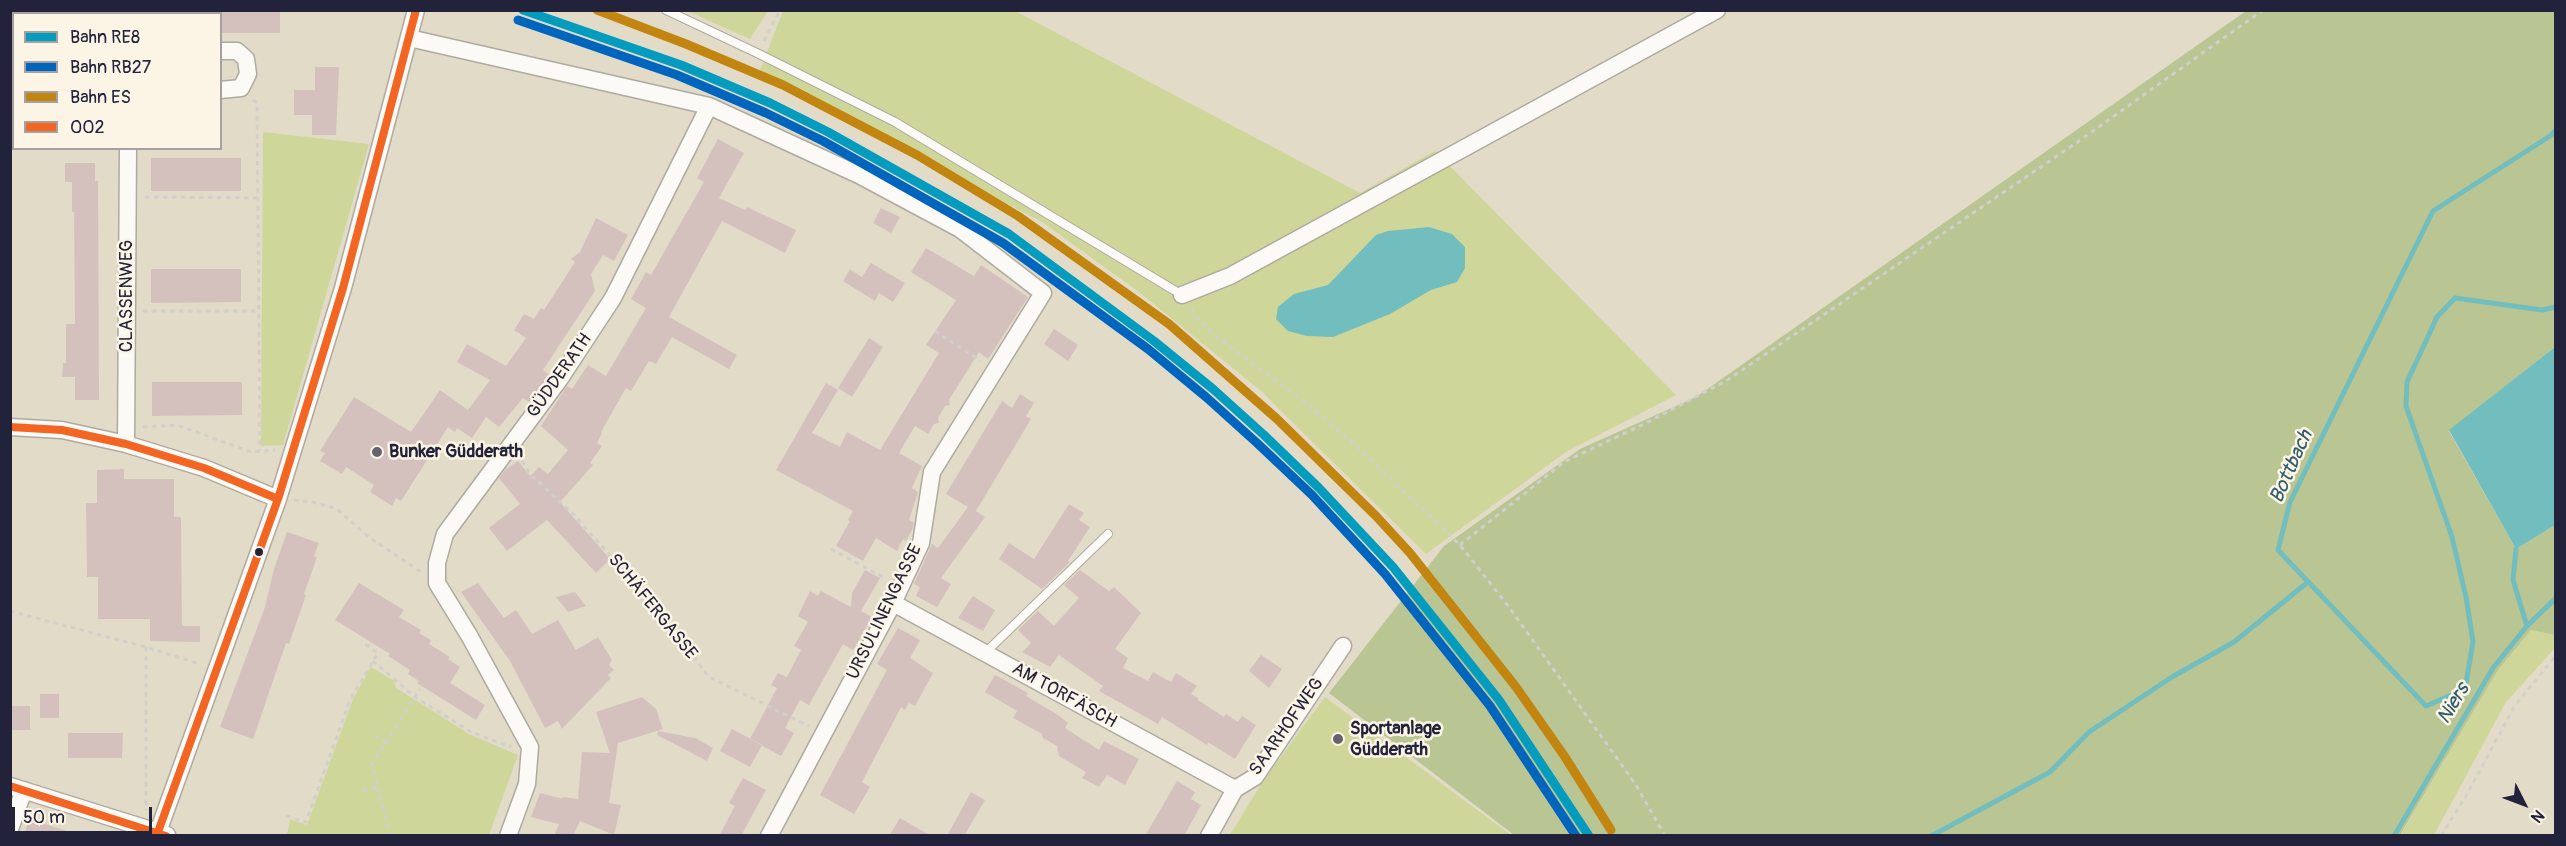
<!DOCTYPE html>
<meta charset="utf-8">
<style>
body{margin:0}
#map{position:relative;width:2566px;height:846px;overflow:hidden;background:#e2dbc8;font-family:Pangolin,sans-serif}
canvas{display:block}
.frame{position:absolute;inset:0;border:12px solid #22223b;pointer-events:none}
.legend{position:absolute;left:12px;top:12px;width:210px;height:138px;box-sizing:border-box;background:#fcf5e5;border:2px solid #a5a1a1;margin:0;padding:8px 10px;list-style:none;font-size:18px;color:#22223b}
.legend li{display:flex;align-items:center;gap:12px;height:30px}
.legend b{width:30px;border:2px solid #a5a1a1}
.north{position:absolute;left:2494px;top:774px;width:60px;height:60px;-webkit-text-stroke:4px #fcf5e5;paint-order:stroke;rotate:132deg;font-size:16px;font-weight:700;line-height:24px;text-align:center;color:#22223b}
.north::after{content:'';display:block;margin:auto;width:21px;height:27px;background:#22223b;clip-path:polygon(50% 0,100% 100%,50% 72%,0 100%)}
.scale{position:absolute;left:12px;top:807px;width:140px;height:27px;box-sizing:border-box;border:3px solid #22223b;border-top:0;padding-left:8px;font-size:18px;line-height:21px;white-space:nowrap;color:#22223b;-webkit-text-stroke:4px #fcf5e5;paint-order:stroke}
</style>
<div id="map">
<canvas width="2566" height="846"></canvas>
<div class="frame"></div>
<ul class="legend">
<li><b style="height:8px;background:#039cbf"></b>Bahn RE8</li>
<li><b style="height:8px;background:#0065bd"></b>Bahn RB27</li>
<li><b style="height:8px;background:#c2850f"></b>Bahn ES</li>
<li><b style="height:8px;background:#f26522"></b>002</li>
</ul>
<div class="north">N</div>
<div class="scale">50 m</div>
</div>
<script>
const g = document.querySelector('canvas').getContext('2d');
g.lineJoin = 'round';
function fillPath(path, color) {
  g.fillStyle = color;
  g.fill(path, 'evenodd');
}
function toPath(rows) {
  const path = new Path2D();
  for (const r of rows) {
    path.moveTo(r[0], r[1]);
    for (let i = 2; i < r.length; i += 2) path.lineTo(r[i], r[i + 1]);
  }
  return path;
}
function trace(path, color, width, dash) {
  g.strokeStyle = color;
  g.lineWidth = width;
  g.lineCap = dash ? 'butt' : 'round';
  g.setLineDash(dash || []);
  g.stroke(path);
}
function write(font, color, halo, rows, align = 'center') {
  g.font = font + ' Pangolin,sans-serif';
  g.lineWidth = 5;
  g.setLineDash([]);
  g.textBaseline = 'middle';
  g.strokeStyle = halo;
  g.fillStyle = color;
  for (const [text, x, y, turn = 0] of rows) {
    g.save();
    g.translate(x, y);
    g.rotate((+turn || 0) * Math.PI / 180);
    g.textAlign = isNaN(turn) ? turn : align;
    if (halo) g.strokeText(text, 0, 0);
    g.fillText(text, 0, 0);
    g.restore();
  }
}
fillPath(toPath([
 [687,11,768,11,750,39],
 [783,11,1015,11,1360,193,1435,151,1676,395,1566,452,1426,554,1260,390,1139,292,1042,222,759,73],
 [263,132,369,144,283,445,261,446],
 [2531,630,2555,635,2555,648,2506,702,2434,835,2400,836,2498,670],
 [371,667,394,681,396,688,469,734,518,755,489,835,287,835,290,819,307,825,353,699],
 [1325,697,1511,835,1230,835,1263,781]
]), '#cfd69a');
fillPath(toPath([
 [2246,11,2555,11,2555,347,2449,431,2516,549,2555,525,2555,635,2531,630,2498,670,2400,835,1514,835,1329,693,1444,546,1580,449,1696,397]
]), '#b9c592');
fillPath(toPath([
 [1429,227,1452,234,1465,247,1465,268,1457,282,1431,290,1390,314,1333,337,1307,336,1288,331,1276,319,1278,307,1294,294,1328,285,1376,235,1388,231],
 [2555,347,2555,525,2516,549,2449,430]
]), '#72bebf');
trace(toPath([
 [2556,130,2550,136,2433,211,2290,502,2278,550,2426,706,2465,689,2473,642,2466,597,2452,537,2406,406,2407,382,2437,317,2455,298,2542,310,2556,307],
 [2516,549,2513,580,2527,626],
 [1931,836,2050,772,2089,732,2172,677,2234,642,2308,582],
 [2394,836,2493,668,2527,626,2556,598]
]), '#72bebf', 5);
fillPath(toPath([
 [220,10,280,10,280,33,220,33],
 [315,67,339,67,336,135,312,135,312,115,294,115,294,90,315,90],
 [718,139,744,153,719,198,745,210,747,207,796,230,785,253,722,221,669,317,737,355,729,369,672,337,656,364,649,361,631,391,626,388,601,432,602,433,597,443,602,446,590,463,593,465,560,502,610,559,596,573,547,520,507,551,489,528,520,504,499,478,506,469,518,461,530,476,539,467,548,474,568,450,541,426,567,386,572,389,588,365,606,376,646,308,631,299,646,272,651,275,704,182,697,178],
 [151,158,241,158,241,191,151,191],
 [65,163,95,163,95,181,98,181,99,400,75,400,75,377,62,377,63,363,66,363,66,324,75,324,74,212,72,212,72,182,65,182],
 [881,208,900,217,891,233,873,223],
 [596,218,628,235,614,261,603,255,591,274,595,291,543,370,550,375,529,402,523,398,499,427,486,417,472,438,457,428,455,432,448,427,401,501,396,498,392,506,370,492,374,485,346,467,342,474,320,461,325,453,320,451,354,397,411,432,440,390,468,410,490,380,457,362,467,344,506,366,526,338,514,330,524,314,534,319,541,308,544,310,575,262,571,259,580,252],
 [926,248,974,276,981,265,1028,297,988,359,979,352,949,400,950,405,945,406,938,418,939,423,934,424,928,434,915,426,899,453,922,466,912,488,918,492,909,520,914,523,912,530,906,541,903,539,897,551,876,538,863,561,836,546,850,521,848,520,853,511,776,470,826,383,838,390,812,433,840,447,847,432,880,450,939,353,926,345,956,300,911,272],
 [871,263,905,283,893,302,879,293,875,301,843,281,850,269,862,277],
 [151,269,241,269,241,302,151,303],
 [1054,329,1078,345,1068,361,1044,344],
 [869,338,883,347,852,397,838,388],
 [152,382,242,382,242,415,152,416],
 [1020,394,1034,403,1026,416,1031,419,976,511,985,517,941,578,951,584,937,607,916,596,920,587,914,584,932,544,938,548,968,507,946,494,1002,401,1012,408],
 [124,469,124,479,174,479,174,517,181,517,182,626,200,626,200,642,150,641,150,619,98,619,98,577,87,577,86,503,97,503,97,470],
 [1069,504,1084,513,1079,520,1090,527,1068,561,1070,562,1042,589,999,559,1009,543,1034,559],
 [287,532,319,543,314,556,317,557,304,594,306,595,289,644,286,643,253,739,220,727,265,607,274,569],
 [865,570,880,578,861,611,872,617,853,650,843,644,809,705,800,700,785,728,794,733,781,756,750,739,777,688,771,685,778,673,787,677,801,650,794,646,808,622,798,616,810,591,818,596,821,591,851,607,852,593],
 [1080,570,1109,591,1114,587,1141,613,1115,649,1128,658,1123,668,1148,681,1153,672,1171,682,1176,673,1197,686,1191,694,1198,698,1198,700,1224,717,1226,714,1238,722,1242,716,1256,725,1235,759,1208,742,1207,745,1162,717,1158,724,1099,691,1103,686,1059,655,1050,667,1022,652,1031,643,1018,630,1038,611,1054,626,1079,598,1064,585],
 [359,583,404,610,399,617,421,630,419,633,431,640,429,644,450,657,448,659,460,667,450,683,485,705,476,720,417,683,419,681,408,674,410,670,388,656,390,654,335,620],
 [478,583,504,618,516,610,532,634,558,620,576,650,598,637,612,660,609,665,614,670,608,675,611,678,562,729,558,721,545,728,510,661,461,592],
 [575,592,586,606,568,612,556,597],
 [973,596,995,610,983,631,958,618],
 [898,628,920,640,910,658,933,673,915,706,909,703,905,710,901,707,862,782,870,787,854,814,820,795,887,670,877,664],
 [1261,655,1282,669,1269,688,1249,671],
 [995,675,1028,693,1026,696,1058,715,1068,723,1065,728,1099,750,1104,741,1139,759,1125,785,1107,775,1099,787,1082,778,1086,772,1059,756,1057,746,1043,738,1042,734,1013,718,1017,711,985,692],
 [40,694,59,694,59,718,40,718],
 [642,697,656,709,663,729,618,743,609,803,621,805,614,835,580,821,573,836,554,836,559,824,531,817,540,793,563,799,562,797,578,799,582,752,610,753,596,712],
 [10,706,30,706,30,730,10,730],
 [732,729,762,745,750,767,720,751],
 [658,731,695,738,713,748,707,761,657,735],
 [68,733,123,733,122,758,68,758],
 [743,778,766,790,741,836,719,836,735,806,729,803],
 [1177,781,1195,792,1191,799,1201,805,1184,836,1145,836],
 [971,792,985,800,964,836,947,836],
 [900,818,931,836,889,836],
 [29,819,70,832,70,836,24,836]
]), '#d4c1be');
const lane = toPath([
 [666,10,757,53,895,122,1182,295],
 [985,653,1108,534]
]);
const street = toPath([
 [409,38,709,106,859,175,960,229,1043,293,932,472,921,543,893,603,769,836],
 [220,51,237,51,246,59,248,74,241,88,220,90],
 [1182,295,1230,276,1717,10],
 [10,427,62,430,126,444,204,468,278,499],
 [126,444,128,148],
 [893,603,1235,789],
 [10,786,167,835],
 [10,829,24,790],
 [158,832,278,499,343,288,416,10],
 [508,836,527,784,530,747,470,637,437,583,437,563,445,534,559,380,613,298,709,106],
 [1209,836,1235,789,1255,777,1343,646]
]);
trace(lane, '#aeaaa0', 10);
trace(street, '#aeaaa0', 19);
trace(toPath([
 [764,41,780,10],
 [253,100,257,103,260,450],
 [10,101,14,101],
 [145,197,258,198],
 [1191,309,1197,318,1216,336,1301,399,1352,442,1460,545,1509,607,1636,785,1665,836],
 [143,311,259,311],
 [935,331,981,361],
 [143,427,177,425,251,452,275,450],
 [522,461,530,474,573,514,615,561,664,618,709,677,809,726],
 [294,500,312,502,337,509,370,538,421,572],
 [1460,545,1564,462,1644,424,1726,381,2079,141,2263,10],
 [831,549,885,578],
 [10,611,146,647,199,664],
 [146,647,146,810],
 [373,661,415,697,471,732,511,747],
 [375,736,386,742],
 [363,790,378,786],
 [286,816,306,822,350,700,378,653,361,641],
 [390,836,372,764,420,689],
 [2441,836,2466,796,2514,707,2556,655]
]), '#d1cfcb', 3, [4.5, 4.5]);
trace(lane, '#fbfaf7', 8);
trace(street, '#fbfaf7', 16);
trace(toPath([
 [10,427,62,430,126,444,204,468,278,499],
 [10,786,166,836],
 [158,832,278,499,343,288,416,10]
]), '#f26522', 8);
trace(toPath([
 [523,10,681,65,770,103,828,132,1009,234,1154,341,1213,389,1264,435,1319,488,1393,567,1499,700,1589,836]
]), '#039cbf', 9);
trace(toPath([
 [518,20,677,75,766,113,823,141,1003,243,1148,349,1206,397,1257,443,1312,495,1385,574,1490,706,1576,836]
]), '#0065bd', 9);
trace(toPath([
 [597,10,686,44,783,85,917,155,1018,216,1169,324,1277,419,1376,516,1410,553,1516,687,1565,757,1611,830]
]), '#c2850f', 9);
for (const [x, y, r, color] of [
 [377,452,6,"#65636c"],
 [259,552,5,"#22223b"],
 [1338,739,6,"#65636c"]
]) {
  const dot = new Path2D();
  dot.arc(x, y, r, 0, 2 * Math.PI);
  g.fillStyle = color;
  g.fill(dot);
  trace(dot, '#fcf5e5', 2);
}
write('18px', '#22223b', '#fcf5e5', [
 ["CLASSENWEG",127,296,-90],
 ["GÜDDERATH",560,376,-55],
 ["SCHÄFERGASSE",652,607,51],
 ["URSULINENGASSE",885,612,-64],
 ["AM TORFÄSCH",1064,696,29],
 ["SAARHOFWEG",1287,727,-55]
]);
write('bold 18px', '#22223b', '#fcf5e5', [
 ["Bunker Güdderath",389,452],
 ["Sportanlage",1350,729],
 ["Güdderath",1350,750]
], 'left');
write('italic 20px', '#2f5c6e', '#fcf5e5', [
 ["Bottbach",2292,467,-66],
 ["Niers",2454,704,-59]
]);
</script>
